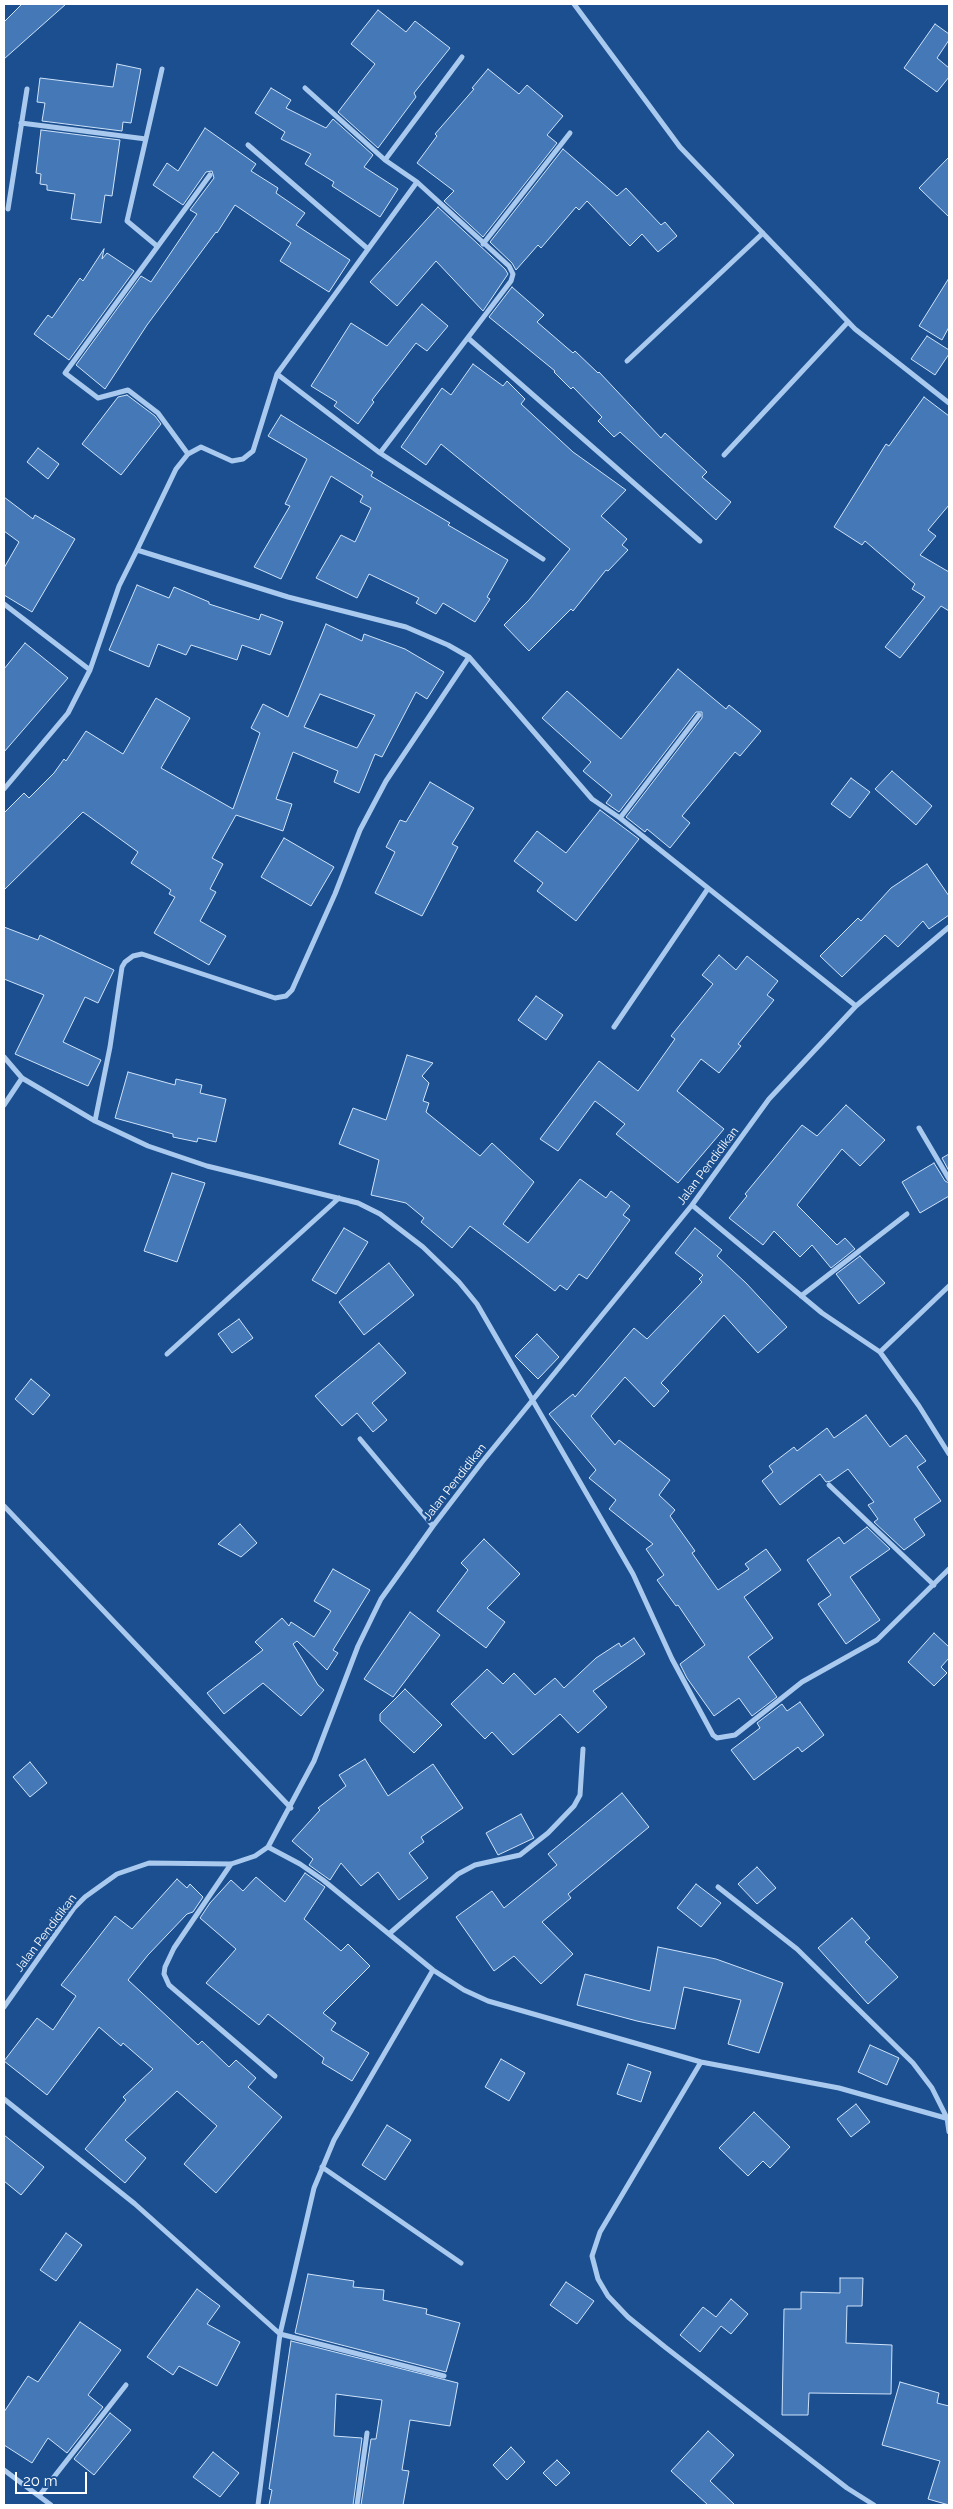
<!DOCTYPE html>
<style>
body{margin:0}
#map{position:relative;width:953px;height:2509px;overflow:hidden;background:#1b4f8f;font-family:Raleway,sans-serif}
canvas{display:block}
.frame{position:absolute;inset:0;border:5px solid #fff;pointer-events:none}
.scale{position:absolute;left:15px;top:2472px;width:72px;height:22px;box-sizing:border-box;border:2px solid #fff;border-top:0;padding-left:6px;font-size:15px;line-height:18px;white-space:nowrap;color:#fff;-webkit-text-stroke:4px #1b4f8f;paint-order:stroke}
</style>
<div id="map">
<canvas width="953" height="2509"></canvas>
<div class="frame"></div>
<div class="scale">20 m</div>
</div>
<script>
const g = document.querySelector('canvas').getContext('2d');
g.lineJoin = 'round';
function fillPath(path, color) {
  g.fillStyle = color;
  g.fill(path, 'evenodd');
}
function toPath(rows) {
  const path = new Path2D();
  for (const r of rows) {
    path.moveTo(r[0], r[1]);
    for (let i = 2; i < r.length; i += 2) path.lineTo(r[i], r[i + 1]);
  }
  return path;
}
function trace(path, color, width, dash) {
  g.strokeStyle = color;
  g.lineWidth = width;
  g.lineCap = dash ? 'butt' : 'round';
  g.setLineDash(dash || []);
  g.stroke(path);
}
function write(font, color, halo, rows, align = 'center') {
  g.font = font + ' Raleway,sans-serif';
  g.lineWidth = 5;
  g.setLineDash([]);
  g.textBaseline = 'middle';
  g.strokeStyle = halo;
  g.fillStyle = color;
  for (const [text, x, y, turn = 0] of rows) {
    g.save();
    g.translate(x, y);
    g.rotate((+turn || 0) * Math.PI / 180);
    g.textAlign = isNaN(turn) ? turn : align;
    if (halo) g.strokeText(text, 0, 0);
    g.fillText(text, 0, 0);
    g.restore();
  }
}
const building = toPath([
 [22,4,66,4,4,59,4,22,22,4],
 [378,10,406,32,415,21,450,48,414,93,416,97,378,148,338,112,375,64,351,44,378,10],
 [935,24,949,34,949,40,937,58,949,68,949,77,937,92,904,68,935,24],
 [117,64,141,69,131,123,123,122,122,131,42,121,45,103,37,102,40,78,113,87,117,64],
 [488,69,519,94,527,85,563,116,547,135,557,143,483,237,444,201,454,191,417,163,437,136,435,134,474,89,472,88,488,69],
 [271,88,291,100,286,108,326,128,333,119,373,155,364,167,398,189,380,217,332,186,334,182,305,164,311,154,281,139,285,132,255,113,271,88],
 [205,128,256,164,251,171,278,188,276,193,305,213,296,225,350,260,329,292,280,261,291,243,235,205,217,233,216,232,147,325,105,389,76,365,141,276,151,282,197,214,190,210,214,178,212,171,206,172,183,205,153,185,167,163,178,171,205,128],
 [41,130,120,140,112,196,105,195,101,223,71,219,75,194,47,190,47,185,40,184,41,174,36,173,41,130],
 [563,149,617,196,626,188,661,225,665,222,677,236,658,252,642,234,630,246,587,201,579,210,576,207,541,248,538,245,516,270,512,263,490,242,563,149],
 [949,157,949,217,919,188,949,157],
 [438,207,505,269,508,274,483,311,436,261,397,306,370,282,438,207],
 [104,249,102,259,107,253,134,271,69,360,34,334,48,315,52,318,80,278,83,281,104,249],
 [949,278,949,327,942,340,919,326,949,278],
 [512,287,544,315,537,322,573,353,575,351,598,373,599,372,661,438,665,433,707,472,702,477,731,502,716,520,620,432,614,437,598,421,602,417,573,387,571,389,554,372,555,371,489,317,512,287],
 [422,304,448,326,427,351,416,343,372,400,374,402,358,424,334,406,337,402,311,386,351,323,387,346,422,304],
 [927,336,949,350,949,354,935,375,911,359,927,336],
 [473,364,503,386,507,381,525,399,521,404,573,452,626,490,601,516,627,539,622,545,628,550,608,571,606,570,573,611,571,609,529,651,504,625,529,600,570,549,441,444,426,465,401,447,442,388,451,395,473,364],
 [127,395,155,416,161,424,121,475,82,444,118,397,127,395],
 [924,397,949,416,949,505,928,530,936,536,920,555,949,572,949,611,941,606,900,658,885,647,925,597,912,589,915,584,865,541,862,545,834,527,886,444,889,446,924,397],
 [281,415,373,472,371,476,450,523,448,525,508,560,487,597,490,599,475,622,443,603,436,614,416,603,419,598,369,574,357,598,316,578,341,535,355,542,371,508,360,502,363,496,331,476,281,579,254,567,290,506,285,504,307,459,268,436,281,415],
 [38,448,59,464,48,479,27,462,38,448],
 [4,497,33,519,35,515,75,539,32,612,4,595,4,568,19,542,4,531,4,497],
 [137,585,169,598,174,587,209,602,209,604,259,620,261,614,283,622,270,655,242,645,237,660,191,645,186,655,158,644,149,667,109,650,137,585],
 [326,624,362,641,364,634,405,649,444,672,427,699,416,692,382,757,375,754,359,793,334,782,338,771,293,752,276,799,292,804,283,831,236,815,212,858,223,864,210,889,216,892,200,921,226,936,209,965,154,933,175,897,169,894,171,890,131,863,138,852,83,812,4,890,4,813,24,793,29,798,54,773,64,759,66,761,86,731,123,754,156,698,190,718,161,768,233,809,260,733,251,728,263,704,288,717,326,624],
 [320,694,375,715,357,748,304,727,320,694],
 [25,643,68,678,4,752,4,669,25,643],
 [678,669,726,709,729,705,761,731,740,756,735,752,682,816,690,823,670,848,647,829,645,832,626,817,702,718,702,712,696,712,619,812,606,803,612,795,583,771,591,762,542,718,567,691,621,739,678,669],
 [892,771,932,806,916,825,875,789,892,771],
 [851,778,870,792,850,818,831,804,851,778],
 [430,782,474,808,452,844,458,847,422,916,375,893,395,852,386,847,400,820,406,822,430,782],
 [600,810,639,839,576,921,537,891,543,883,514,861,537,831,566,853,600,810],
 [284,838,334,867,311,906,261,877,284,838],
 [927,864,949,896,949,915,929,929,923,921,898,947,885,935,842,977,820,956,858,918,861,921,891,888,927,864],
 [4,927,38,940,40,935,114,970,98,1003,85,997,63,1042,101,1060,88,1086,15,1054,44,995,4,979,4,927],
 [719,955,736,970,747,956,778,981,767,995,774,1000,738,1044,741,1046,719,1073,701,1059,677,1091,724,1129,678,1183,616,1134,625,1124,595,1101,558,1151,540,1139,599,1061,638,1091,675,1039,671,1036,713,984,702,975,719,955],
 [536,996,563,1015,546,1040,518,1020,536,996],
 [407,1055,433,1063,422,1076,429,1083,423,1101,429,1103,426,1112,480,1156,492,1143,534,1182,503,1224,528,1243,580,1179,606,1198,611,1191,630,1206,623,1215,630,1220,587,1279,579,1274,567,1290,560,1285,555,1291,470,1226,452,1248,421,1222,424,1218,406,1203,371,1195,379,1160,339,1144,353,1108,386,1120,407,1055],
 [128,1072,175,1085,176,1079,202,1085,200,1093,226,1099,216,1142,198,1138,197,1142,173,1137,173,1134,115,1118,128,1072],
 [846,1105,885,1140,860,1166,842,1149,797,1205,837,1245,845,1238,855,1249,831,1268,812,1245,800,1257,774,1231,763,1245,729,1218,747,1196,745,1194,802,1125,817,1136,846,1105],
 [949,1154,949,1171,942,1158,949,1154],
 [934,1163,945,1181,949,1183,949,1196,920,1213,902,1182,934,1163],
 [172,1173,205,1183,177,1262,144,1251,172,1173],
 [344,1228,368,1242,336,1294,312,1280,344,1228],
 [695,1228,722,1250,717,1256,746,1283,787,1327,758,1353,724,1315,661,1383,669,1391,654,1407,625,1377,591,1416,615,1445,619,1440,670,1480,659,1495,675,1510,670,1516,695,1551,692,1553,718,1590,749,1569,745,1564,766,1549,781,1570,744,1597,773,1638,748,1657,777,1697,752,1716,739,1698,714,1716,687,1678,680,1664,705,1645,678,1605,676,1606,657,1580,664,1575,646,1549,653,1544,609,1509,616,1500,589,1478,596,1470,549,1414,573,1394,575,1397,634,1328,647,1339,702,1282,699,1279,703,1275,675,1253,695,1228],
 [860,1256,885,1283,859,1304,836,1274,860,1256],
 [389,1263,414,1295,364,1335,339,1302,389,1263],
 [239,1319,253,1338,232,1353,218,1334,239,1319],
 [537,1334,559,1357,538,1379,515,1356,537,1334],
 [379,1343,406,1373,372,1403,387,1420,373,1432,357,1413,342,1426,315,1396,379,1343],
 [31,1379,50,1395,33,1415,15,1399,31,1379],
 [866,1415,890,1447,906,1435,926,1461,917,1467,941,1501,914,1519,925,1535,904,1550,874,1522,878,1519,868,1505,874,1502,848,1469,831,1481,826,1482,820,1474,780,1505,762,1481,773,1472,769,1466,794,1447,797,1451,827,1428,834,1438,866,1415],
 [240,1524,257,1543,241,1557,218,1544,240,1524],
 [867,1527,890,1549,850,1577,880,1620,846,1644,818,1604,831,1595,807,1560,839,1537,844,1544,867,1527],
 [484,1539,520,1574,487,1608,505,1622,486,1648,437,1611,468,1570,461,1563,484,1539],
 [333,1569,370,1590,333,1650,338,1653,327,1670,297,1641,293,1644,318,1685,324,1690,301,1716,263,1683,224,1714,207,1693,263,1650,255,1642,282,1618,289,1626,291,1622,314,1637,331,1611,314,1601,333,1569],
 [410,1612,440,1635,393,1697,364,1679,410,1612],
 [934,1633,949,1647,949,1658,941,1667,947,1673,934,1686,908,1662,934,1633],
 [634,1638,645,1654,593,1691,607,1707,578,1733,560,1714,513,1755,492,1732,485,1739,451,1704,487,1669,503,1684,514,1673,535,1695,555,1678,564,1688,596,1658,619,1643,621,1647,634,1638],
 [405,1689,442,1725,414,1753,380,1721,380,1714,405,1689],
 [800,1702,824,1735,802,1752,798,1747,754,1780,731,1750,760,1728,757,1723,782,1704,787,1711,800,1702],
 [365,1759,388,1796,433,1764,463,1808,421,1837,424,1842,409,1853,428,1878,399,1900,378,1872,361,1886,341,1863,330,1880,309,1865,313,1859,292,1841,320,1810,318,1808,346,1786,339,1775,365,1759],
 [30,1762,47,1783,30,1797,13,1777,30,1762],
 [622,1793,649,1827,568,1894,571,1898,542,1922,573,1954,541,1984,514,1956,494,1971,456,1917,492,1891,504,1908,557,1865,548,1854,622,1793],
 [521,1814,534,1838,498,1855,486,1833,521,1814],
 [757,1867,776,1888,757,1904,738,1884,757,1867],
 [305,1873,325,1887,304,1919,341,1951,348,1944,370,1966,323,2013,336,2023,331,2030,369,2053,352,2081,322,2063,324,2058,268,2014,259,2025,206,1983,236,1949,200,1918,210,1903,231,1880,243,1891,256,1877,285,1902,305,1873],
 [177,1879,187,1888,190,1884,203,1897,193,1912,187,1914,148,1955,128,1980,198,2045,202,2041,229,2067,236,2060,256,2078,248,2087,282,2117,216,2193,184,2164,217,2126,177,2091,125,2140,146,2158,125,2183,85,2149,126,2100,123,2097,153,2069,123,2043,121,2046,99,2027,47,2095,4,2061,37,2018,53,2030,76,1996,61,1985,115,1916,132,1929,177,1879],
 [696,1884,721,1903,701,1927,677,1908,696,1884],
 [852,1918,870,1938,865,1942,898,1977,868,2004,818,1948,852,1918],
 [658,1947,716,1959,783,1983,759,2053,728,2044,741,2000,684,1987,675,2029,637,2021,577,2005,585,1974,650,1991,658,1947],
 [870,2045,899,2058,887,2085,858,2072,870,2045],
 [501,2059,525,2073,509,2101,485,2087,501,2059],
 [628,2064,651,2072,641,2102,617,2094,628,2064],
 [856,2104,870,2122,851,2137,837,2119,856,2104],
 [754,2112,790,2147,770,2168,763,2161,748,2176,719,2148,754,2112],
 [387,2125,411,2140,385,2180,362,2165,387,2125],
 [4,2135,44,2167,21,2195,4,2181,4,2135],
 [66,2233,82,2245,56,2281,40,2270,66,2233],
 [308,2274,354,2281,353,2287,384,2290,383,2300,427,2309,426,2314,460,2323,446,2372,295,2333,308,2274],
 [840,2278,863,2278,862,2306,847,2306,846,2343,892,2345,891,2394,809,2393,808,2415,782,2415,784,2309,801,2309,801,2292,840,2293,840,2278],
 [566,2282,594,2301,577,2324,550,2305,566,2282],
 [197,2289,220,2306,207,2324,240,2342,217,2386,179,2366,173,2375,147,2357,197,2289],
 [731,2299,748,2314,731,2334,721,2326,700,2352,680,2335,703,2307,716,2317,731,2299],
 [80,2322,121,2350,88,2395,103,2407,67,2453,48,2438,32,2463,4,2445,4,2412,28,2376,38,2382,80,2322],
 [291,2341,458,2383,450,2426,410,2420,402,2470,409,2471,403,2505,361,2505,371,2439,376,2439,382,2400,336,2394,334,2436,362,2438,353,2505,269,2505,272,2490,269,2489,291,2341],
 [900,2382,939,2393,937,2403,949,2406,949,2505,928,2499,940,2461,882,2445,900,2382],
 [110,2413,131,2430,94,2475,74,2459,110,2413],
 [708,2431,734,2455,710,2481,735,2505,708,2505,671,2471,708,2431],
 [511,2447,525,2462,507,2480,493,2465,511,2447],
 [213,2452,239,2473,220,2497,193,2477,213,2452],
 [557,2460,570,2473,556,2486,543,2473,557,2460]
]);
fillPath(building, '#4478b7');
trace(building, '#cfe3fa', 1);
trace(toPath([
 [574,4,680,147,855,329,949,403],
 [21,123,146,139],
 [248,145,368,249],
 [385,160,462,57],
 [8,209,27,89],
 [483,244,570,133],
 [157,246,127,221,162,69],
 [468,338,700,541],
 [627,361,763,233],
 [277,374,380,453,511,281,513,274,509,266,417,182],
 [380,453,543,559],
 [188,454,158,413,128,390,98,398,65,373,210,175],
 [724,455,848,322],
 [137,550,176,469,188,454,201,447,232,461,243,459,253,451,277,374,417,182,385,160,305,88],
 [4,604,90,670],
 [4,789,68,713,90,670,119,586,137,550,288,597,406,627,448,645,469,657,592,799,620,818,856,1006],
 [620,818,699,715],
 [614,1027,707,890],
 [4,1057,22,1078,95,1121,148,1146,207,1166,358,1203,380,1214,423,1247,459,1282,477,1304,633,1574,672,1659,713,1735,717,1738,735,1735,802,1682,877,1640,949,1569],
 [4,1105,22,1078],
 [95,1121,110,1047,122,967,125,962,133,956,142,954,275,998,286,996,292,990,335,894,360,830,386,781,469,657],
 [919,1128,949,1179],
 [692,1205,822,1313,880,1352,919,1406,949,1454],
 [801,1296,907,1214],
 [880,1352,949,1286],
 [167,1354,339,1198],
 [360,1439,433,1526],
 [829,1485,934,1585],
 [4,1506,291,1808],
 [268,1847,300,1864,323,1880,433,1970,464,1990,488,2001,701,2062,839,2088,949,2119],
 [231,1864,174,1948,165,1967,164,1974,169,1985,275,2076],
 [718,1887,797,1949,913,2063,932,2088,947,2118,949,2132],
 [390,1933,458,1874,475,1865,520,1855,548,1833,574,1806,580,1795,583,1749],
 [4,2007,74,1908,85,1897,117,1874,149,1863,231,1864,255,1856,268,1847,314,1761,358,1646,381,1599,433,1526,482,1462,692,1205,769,1099,856,1006,949,927],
 [701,2062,600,2232,592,2256,598,2279,608,2296,628,2317,665,2347,847,2488,874,2505],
 [4,2099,135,2204,280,2334,444,2376],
 [322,2167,461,2263],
 [4,2470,51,2505],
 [39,2496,126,2385],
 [258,2505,280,2334,314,2188,334,2140,433,1970],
 [357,2505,367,2433]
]), '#a9c9ee', 5);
write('12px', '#fff', '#1b4f8f', [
 ["Jalan Pendidikan",708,1166,-53],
 ["Jalan Pendidikan",455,1482,-52],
 ["Jalan Pendidikan",46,1933,-53]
]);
</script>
